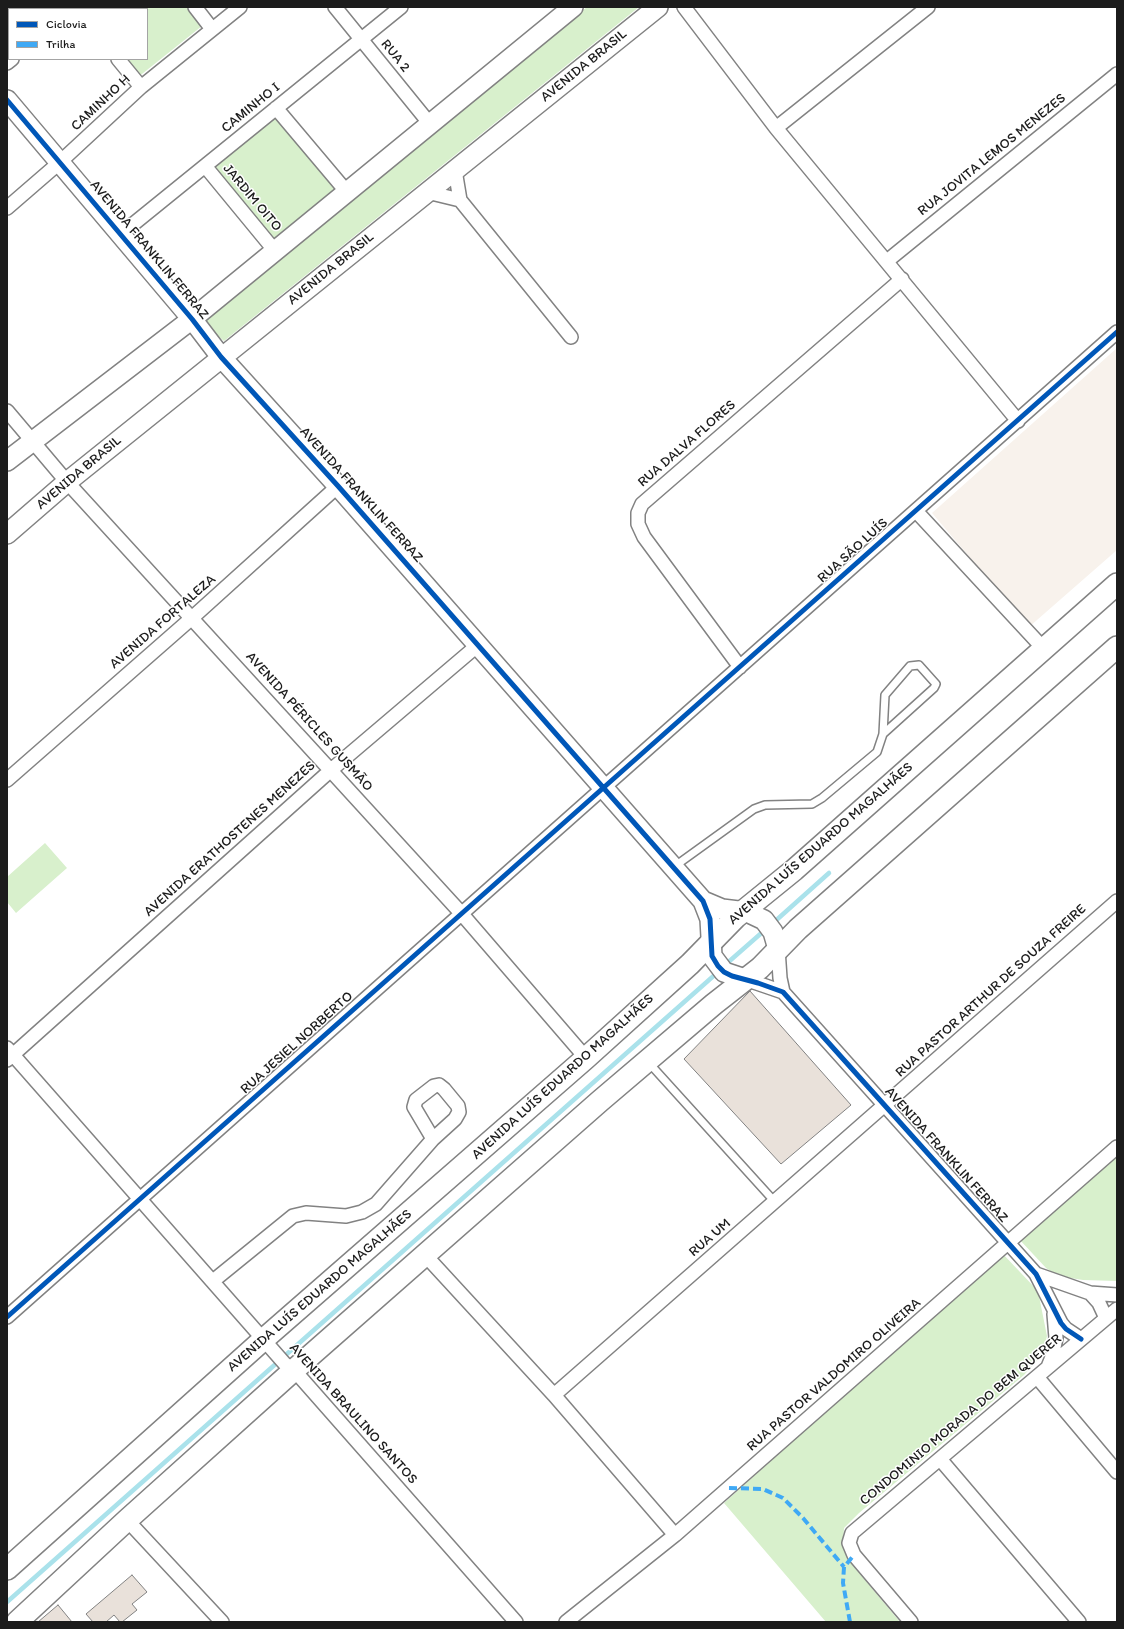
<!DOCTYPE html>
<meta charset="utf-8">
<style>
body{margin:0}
#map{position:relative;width:1124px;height:1629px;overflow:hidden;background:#fff;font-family:Itim,sans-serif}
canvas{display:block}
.frame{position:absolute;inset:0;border:8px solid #1c1c1c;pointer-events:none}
.legend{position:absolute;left:8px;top:8px;width:140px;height:52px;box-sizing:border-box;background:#fff;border:1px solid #a4a4a4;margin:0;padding:5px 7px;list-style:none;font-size:12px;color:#1c1c1c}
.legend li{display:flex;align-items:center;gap:8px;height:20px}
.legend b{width:20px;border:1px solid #a4a4a4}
</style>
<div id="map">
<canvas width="1124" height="1629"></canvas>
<div class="frame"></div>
<ul class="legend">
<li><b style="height:5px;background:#0057b8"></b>Ciclovia</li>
<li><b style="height:5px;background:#3fa9f5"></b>Trilha</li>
</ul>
</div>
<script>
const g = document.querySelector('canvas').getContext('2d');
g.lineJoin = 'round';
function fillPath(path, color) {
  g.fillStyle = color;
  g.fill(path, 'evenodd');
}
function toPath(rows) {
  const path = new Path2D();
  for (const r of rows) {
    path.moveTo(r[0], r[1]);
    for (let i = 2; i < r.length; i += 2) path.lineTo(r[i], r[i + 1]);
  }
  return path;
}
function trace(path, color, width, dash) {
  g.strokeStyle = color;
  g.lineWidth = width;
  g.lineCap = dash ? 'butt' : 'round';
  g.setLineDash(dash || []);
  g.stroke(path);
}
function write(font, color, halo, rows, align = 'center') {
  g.font = font + ' Itim,sans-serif';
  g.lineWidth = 3;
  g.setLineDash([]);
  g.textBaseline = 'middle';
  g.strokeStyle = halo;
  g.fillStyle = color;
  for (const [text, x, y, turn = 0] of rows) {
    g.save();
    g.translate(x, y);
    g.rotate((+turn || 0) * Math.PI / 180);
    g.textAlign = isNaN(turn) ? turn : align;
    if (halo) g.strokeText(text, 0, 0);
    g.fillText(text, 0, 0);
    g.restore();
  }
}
fillPath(toPath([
 [1117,348,1117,550,1029,627,932,513]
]), '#f8f2ec');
fillPath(toPath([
 [81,7,187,7,202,26,137,78,122,59,147,59,147,9,82,9],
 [587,7,639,7,224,341,202,322],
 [274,114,336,188,273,240,211,167],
 [45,843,67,868,16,913,7,902,7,877],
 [1117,1151,1117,1281,1083,1280,1058,1276,1046,1268,1019,1239],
 [1002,1253,1038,1291,1047,1336,1043,1354,1024,1375,859,1513,844,1528,843,1546,850,1562,900,1622,826,1622,724,1503]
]), '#d8f0cc');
trace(toPath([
 [772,924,829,873],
 [725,965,766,929],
 [7,1602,718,972]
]), '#aae2eb', 4.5);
const building = toPath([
 [750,991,851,1105,781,1164,684,1059,750,991],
 [132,1575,147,1592,132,1604,137,1610,122,1622,120,1622,114,1615,106,1622,93,1622,86,1614,132,1575],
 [58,1605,72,1622,38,1622,58,1605]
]);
fillPath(building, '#e9e1da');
trace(building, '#828282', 1);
const lane = toPath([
 [675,866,754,809,765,805,812,804,822,798,877,752,883,734,885,695,910,666,919,665,936,684,934,688,883,734],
 [649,1063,775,1202]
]);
const street = toPath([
 [195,7,212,29],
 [335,7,430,124],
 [684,7,776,128,1018,421],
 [79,9,81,7],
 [118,59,141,87],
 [7,63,12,59],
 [276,108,346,191],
 [776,128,928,7],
 [205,166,275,251],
 [455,170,460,200,571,337],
 [427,192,460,200],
 [7,208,59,163,141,87,240,7],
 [121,234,401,7],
 [887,261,1117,74],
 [7,411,67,482,461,913,586,1058],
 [916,511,1043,648],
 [740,667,644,537,638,524,638,513,642,504,902,279],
 [7,780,193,617,338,486],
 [778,949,780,978,783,992],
 [745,979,783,992,1036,1274,1061,1323,1066,1329,1081,1339],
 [7,1048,285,1364,294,1370,516,1622],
 [7,1060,331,770,478,645],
 [426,1256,554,1395,675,1535],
 [1036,1274,1090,1293,1099,1303,1106,1318],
 [213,1281,293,1216,306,1213,346,1216,362,1212,376,1204,433,1139,455,1119,459,1112,458,1106,444,1089,439,1085,434,1086,416,1100,414,1107,433,1139],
 [1090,1293,1117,1295],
 [7,1317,1117,332],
 [1048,1367,1052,1357,1056,1338,1054,1314],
 [1037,1377,1117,1472],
 [554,1395,1117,901],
 [940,1459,1079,1622],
 [127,1520,222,1622],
 [566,1622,675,1535,1117,1147],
 [911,1622,854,1555,849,1543,852,1533,1117,1309]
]);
const secondary = toPath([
 [7,100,192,319,221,357,338,486,703,901,710,919,712,956,724,972,745,979],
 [7,461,192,319,573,7],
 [7,534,67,482,658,7],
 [703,901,722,909,747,912,764,920,773,932,778,949]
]);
const primary = toPath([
 [7,1569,264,1339,586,1058,690,964,736,917,794,870,1117,584],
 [17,1622,127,1520,294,1370,600,1101,714,1004,760,968,798,929,1117,647]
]);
trace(lane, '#828282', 10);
trace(street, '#828282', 16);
trace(secondary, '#828282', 22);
trace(primary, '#828282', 24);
trace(lane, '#fff', 7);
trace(street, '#fff', 13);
trace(secondary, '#fff', 19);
trace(primary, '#fff', 21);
trace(toPath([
 [729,1488,763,1489,783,1498,803,1518,844,1567],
 [850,1622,843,1583,844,1567,854,1555]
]), '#3fa9f5', 4, [8, 4]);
trace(toPath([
 [7,100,192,319,221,357,338,486,703,901,710,919,712,956,718,966,724,972,732,976,758,983,783,992,1036,1274,1061,1323,1066,1329,1081,1339],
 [7,1317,1117,332]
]), '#0057b8', 5);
write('14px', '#1c1c1c', '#fff', [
 ["RUA 2",395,56,51],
 ["AVENIDA BRASIL",584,66,-39],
 ["CAMINHO H",101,103,-43],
 ["CAMINHO I",251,108,-39],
 ["RUA JOVITA LEMOS MENEZES",992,155,-39],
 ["JARDIM OITO",252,198,50],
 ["AVENIDA FRANKLIN FERRAZ",149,250,50],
 ["AVENIDA BRASIL",331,269,-39],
 ["RUA DALVA FLORES",687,444,-41],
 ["AVENIDA BRASIL",79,473,-40],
 ["AVENIDA FRANKLIN FERRAZ",361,495,48],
 ["RUA SÃO LUÍS",853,551,-42],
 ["AVENIDA FORTALEZA",163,622,-41],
 ["AVENIDA PÉRICLES GUSMÃO",309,722,48],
 ["AVENIDA ERATHOSTENES MENEZES",230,839,-42],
 ["AVENIDA LUÍS EDUARDO MAGALHÃES",821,844,-41],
 ["RUA PASTOR ARTHUR DE SOUZA FREIRE",991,991,-42],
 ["RUA JESIEL NORBERTO",297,1043,-42],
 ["AVENIDA LUÍS EDUARDO MAGALHÃES",563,1077,-42],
 ["AVENIDA FRANKLIN FERRAZ",946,1155,48],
 ["RUA UM",710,1238,-41],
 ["AVENIDA LUÍS EDUARDO MAGALHÃES",320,1291,-41],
 ["RUA PASTOR VALDOMIRO OLIVEIRA",834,1375,-41],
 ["AVENIDA BRAULINO SANTOS",353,1414,48],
 ["CONDOMINIO MORADA DO BEM QUERER",961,1420,-40]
]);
</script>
